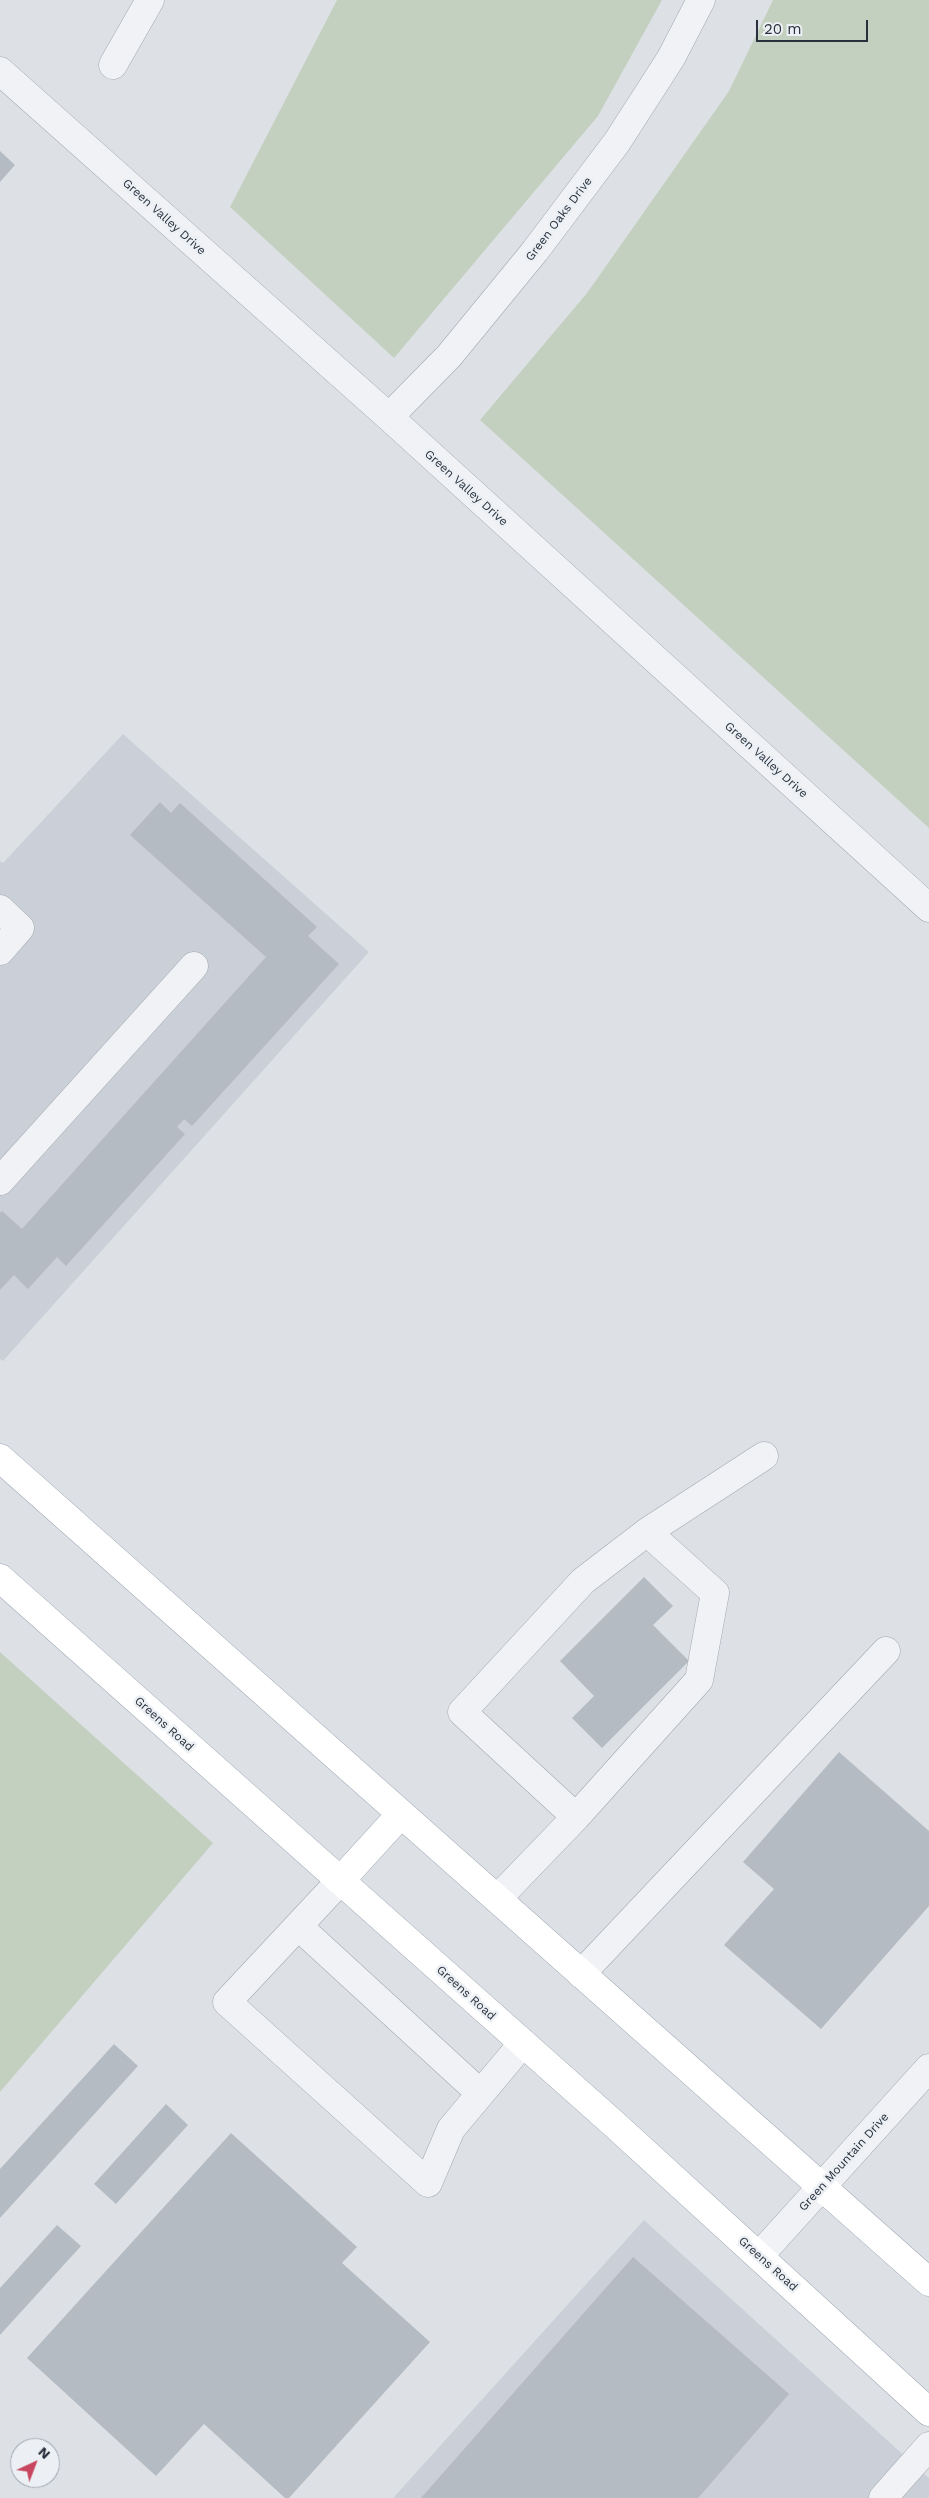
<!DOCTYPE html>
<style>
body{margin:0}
#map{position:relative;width:929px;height:2498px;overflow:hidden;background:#dde1e6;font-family:"Work Sans",sans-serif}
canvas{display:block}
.north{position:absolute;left:10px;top:2438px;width:50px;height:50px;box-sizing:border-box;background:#ecf0f4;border:1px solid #9da3aa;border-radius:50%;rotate:43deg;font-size:14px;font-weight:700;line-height:20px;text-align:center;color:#27303c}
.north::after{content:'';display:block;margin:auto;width:18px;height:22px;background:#c8465f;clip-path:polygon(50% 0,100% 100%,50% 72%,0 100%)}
.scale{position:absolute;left:756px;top:20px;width:112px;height:22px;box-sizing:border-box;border:2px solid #27303c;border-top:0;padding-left:6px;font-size:15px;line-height:18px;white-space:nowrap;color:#27303c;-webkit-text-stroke:4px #ecf0f4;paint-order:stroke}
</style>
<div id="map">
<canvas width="929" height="2498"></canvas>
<div class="north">N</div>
<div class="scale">20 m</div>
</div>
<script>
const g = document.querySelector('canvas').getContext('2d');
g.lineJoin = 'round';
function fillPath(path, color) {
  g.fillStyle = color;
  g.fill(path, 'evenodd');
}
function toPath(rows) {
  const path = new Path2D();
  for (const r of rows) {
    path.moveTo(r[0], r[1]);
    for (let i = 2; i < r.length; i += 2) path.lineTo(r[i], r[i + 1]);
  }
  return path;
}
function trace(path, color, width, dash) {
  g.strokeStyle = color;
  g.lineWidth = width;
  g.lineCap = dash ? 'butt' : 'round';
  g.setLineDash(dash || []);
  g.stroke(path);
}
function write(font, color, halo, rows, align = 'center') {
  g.font = font + ' "Work Sans",sans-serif';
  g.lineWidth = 5;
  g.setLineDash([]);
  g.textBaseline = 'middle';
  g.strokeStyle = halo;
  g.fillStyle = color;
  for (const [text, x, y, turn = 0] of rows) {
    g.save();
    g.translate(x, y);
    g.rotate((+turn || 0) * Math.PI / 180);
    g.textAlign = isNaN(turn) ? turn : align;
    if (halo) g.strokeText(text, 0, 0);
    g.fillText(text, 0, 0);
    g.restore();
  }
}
fillPath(toPath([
 [123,734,369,952,3,1361,0,1359,0,861,3,863],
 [644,2220,929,2478,929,2498,393,2498]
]), '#cbd0d8');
fillPath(toPath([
 [337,0,662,0,598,116,394,358,230,207],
 [773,0,929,0,929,828,480,420,587,293,729,91],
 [0,1652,213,1843,0,2092]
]), '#c4d0bf');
fillPath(toPath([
 [0,151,15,165,0,182],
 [160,802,171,813,180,803,317,927,308,936,339,964,192,1126,184,1119,177,1127,185,1134,66,1266,57,1257,28,1289,14,1275,0,1290,0,1213,2,1211,22,1229,266,957,130,835],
 [644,1577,673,1606,653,1625,689,1661,602,1748,572,1718,594,1696,560,1661],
 [839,1752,929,1831,929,1906,821,2029,724,1945,774,1889,743,1862],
 [114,2044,138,2066,0,2218,0,2169],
 [166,2104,188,2125,116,2204,94,2184],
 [231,2133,357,2247,342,2263,430,2342,289,2498,285,2498,204,2424,156,2476,27,2358],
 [57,2225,81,2246,0,2335,0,2288],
 [633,2257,789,2394,698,2498,421,2498]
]), '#b5bbc3');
const minor = toPath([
 [113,65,150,0],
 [0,71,389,417,929,908],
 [389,417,449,356,535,251,617,142,671,58,701,0],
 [0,909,20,928,0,951],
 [0,1181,194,966],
 [647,1532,764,1456],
 [497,1899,576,1817,462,1712,583,1581,647,1532,715,1593,699,1680,576,1817],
 [298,1926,340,1881],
 [581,1974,886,1651],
 [480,2093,298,1926,227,2002,428,2183,451,2129,523,2043],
 [759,2256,929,2068],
 [883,2498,929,2446]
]);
const major = toPath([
 [0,1458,929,2282],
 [0,1578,614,2124,929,2412],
 [340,1881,401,1814]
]);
trace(minor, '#a3a8b0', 29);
trace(major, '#9da6b2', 29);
trace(minor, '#f0f2f5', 28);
trace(major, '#fff', 28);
write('12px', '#27303c', '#ecf0f4', [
 ["Green Valley Drive",164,217,42],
 ["Green Oaks Drive",559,219,-53],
 ["Green Valley Drive",466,488,42],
 ["Green Valley Drive",766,760,42],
 ["Greens Road",164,1724,42],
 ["Greens Road",466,1993,42],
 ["Green Mountain Drive",844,2162,-48],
 ["Greens Road",768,2264,42]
]);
</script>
